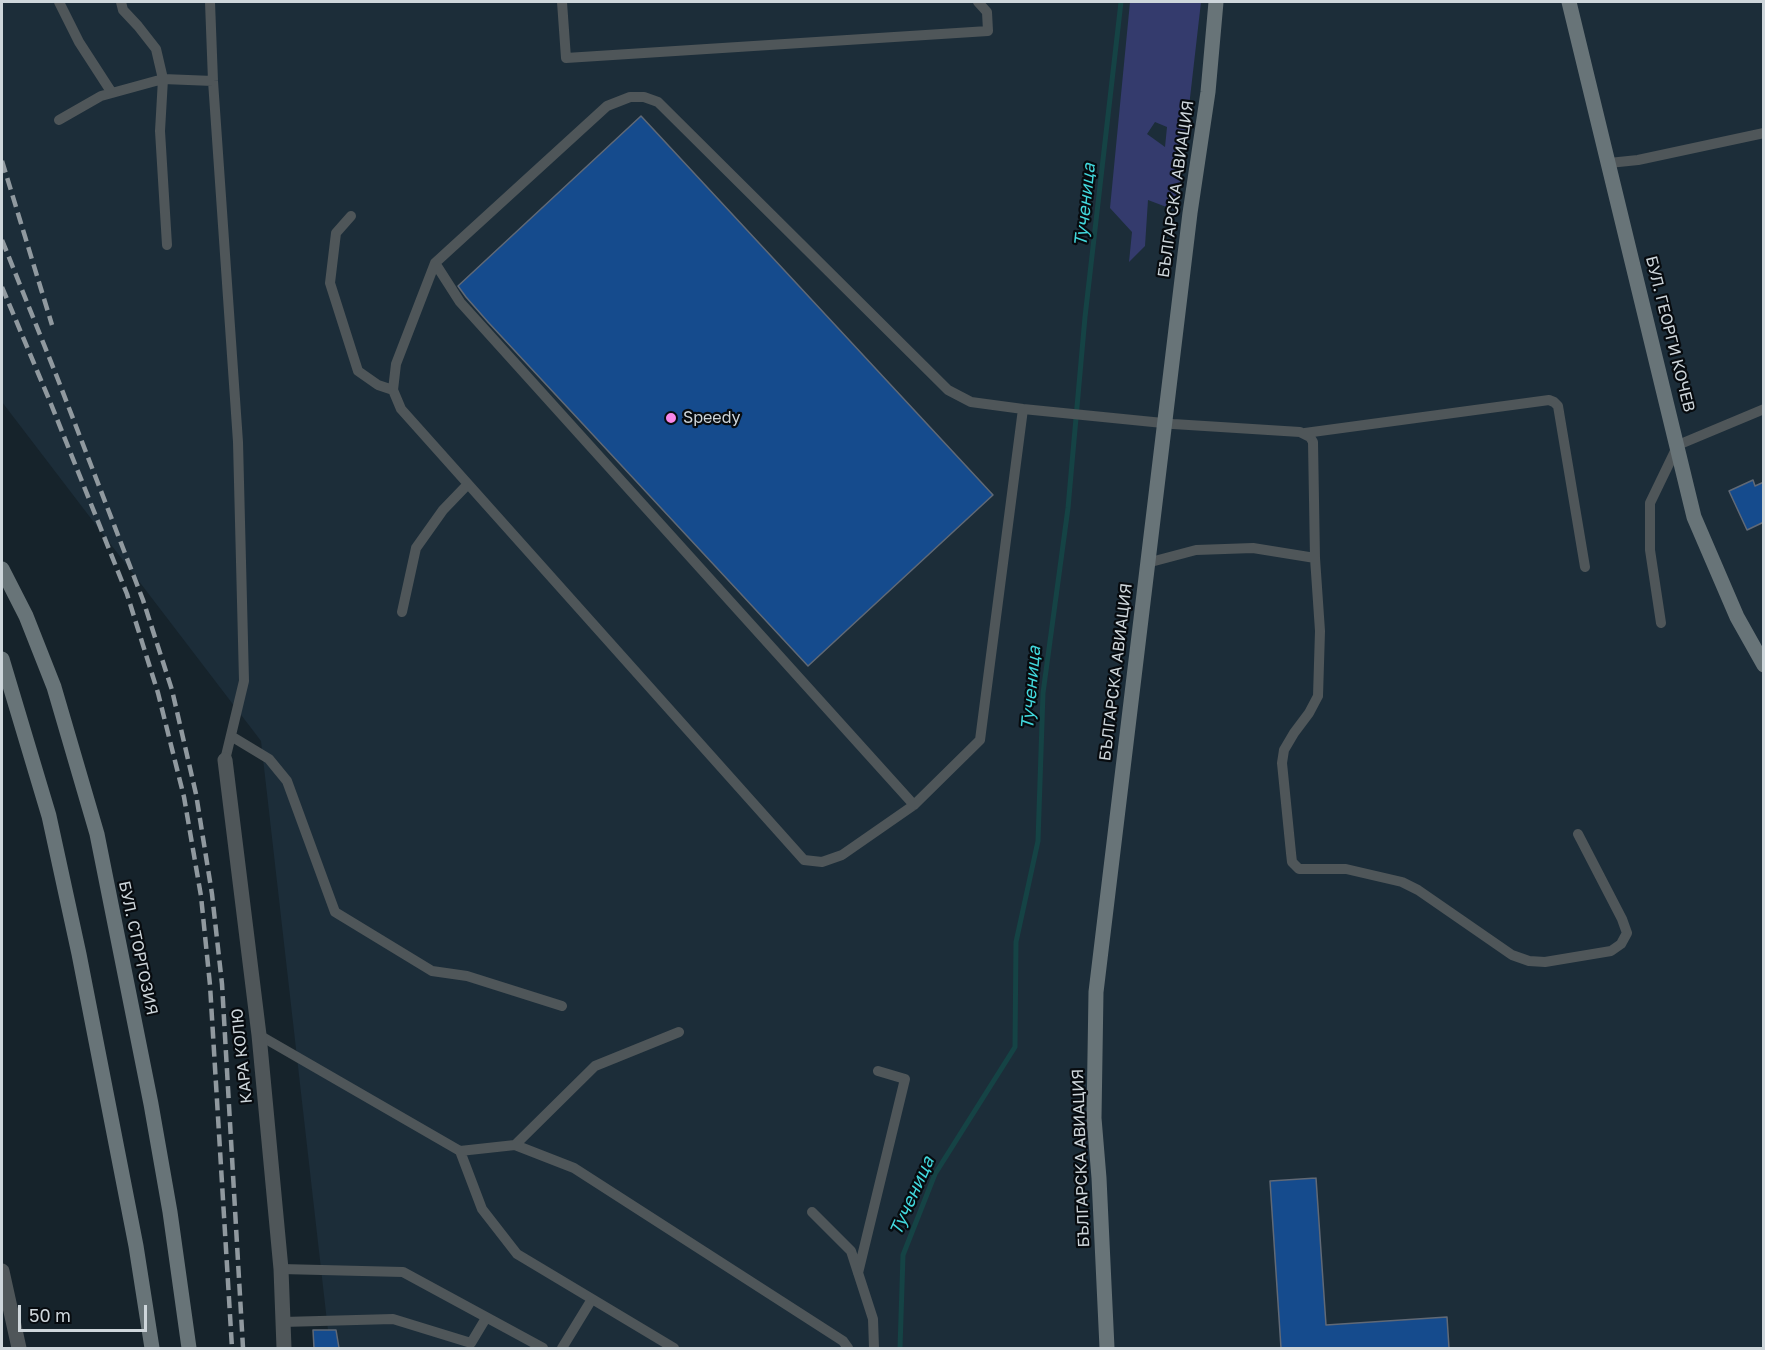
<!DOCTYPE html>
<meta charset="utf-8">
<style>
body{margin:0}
#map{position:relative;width:1765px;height:1350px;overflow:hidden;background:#16232b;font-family:"Golos Text",sans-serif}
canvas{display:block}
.frame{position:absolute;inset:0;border:3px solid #ced6db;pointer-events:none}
.scale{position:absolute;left:18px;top:1305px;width:129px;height:27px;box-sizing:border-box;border:3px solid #ced6db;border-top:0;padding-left:8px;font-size:18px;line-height:21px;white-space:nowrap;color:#ced6db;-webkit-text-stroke:4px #070b0f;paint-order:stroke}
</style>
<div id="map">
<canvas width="1765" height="1350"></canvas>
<div class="frame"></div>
<div class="scale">50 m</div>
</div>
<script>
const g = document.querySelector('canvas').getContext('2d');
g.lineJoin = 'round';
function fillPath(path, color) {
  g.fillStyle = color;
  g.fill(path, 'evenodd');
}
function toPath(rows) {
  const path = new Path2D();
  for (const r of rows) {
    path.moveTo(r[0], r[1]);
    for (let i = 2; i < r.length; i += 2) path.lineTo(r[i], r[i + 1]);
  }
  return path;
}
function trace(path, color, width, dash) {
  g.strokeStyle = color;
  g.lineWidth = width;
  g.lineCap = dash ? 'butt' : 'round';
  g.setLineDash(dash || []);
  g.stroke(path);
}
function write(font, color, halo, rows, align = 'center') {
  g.font = font + ' "Golos Text",sans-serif';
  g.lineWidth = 4.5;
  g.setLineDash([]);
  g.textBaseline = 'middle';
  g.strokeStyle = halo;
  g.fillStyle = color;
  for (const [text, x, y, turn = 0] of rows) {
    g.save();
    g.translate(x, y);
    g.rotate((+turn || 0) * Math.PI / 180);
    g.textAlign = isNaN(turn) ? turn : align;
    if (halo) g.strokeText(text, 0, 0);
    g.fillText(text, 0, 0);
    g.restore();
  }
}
fillPath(toPath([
 [2,2,1763,2,1763,1348,330,1348,261,741,2,402]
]), '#1c2d39');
fillPath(toPath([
 [1130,2,1201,2,1177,211,1148,200,1145,246,1129,262,1132,232,1110,208],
 [1155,122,1167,127,1165,147,1147,134]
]), '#343b6d');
trace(toPath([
 [900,1348,903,1255,935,1174,1015,1047,1016,942,1038,841,1043,693,1068,508,1085,317,1121,2]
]), '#154345', 5);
const building = toPath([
 [641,116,993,495,808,666,488,322,466,297,458,286,641,116],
 [1753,480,1755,486,1764,482,1764,522,1747,530,1729,491,1753,480],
 [1316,1178,1326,1325,1447,1317,1449,1348,1281,1348,1270,1181,1316,1178],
 [313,1330,336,1330,339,1348,314,1348,313,1330]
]);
fillPath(building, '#154b8d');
trace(building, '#606976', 1.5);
trace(toPath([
 [59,2,79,42,112,93],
 [121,2,123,10,138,26,156,49,163,79,160,131,167,245],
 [210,2,213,81,238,442,244,681,225,760],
 [562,2,566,58,988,31,987,12,978,2],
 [59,120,101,96,163,79,213,81],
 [1609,163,1638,160,1764,133],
 [351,216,336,233,330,283,358,371,378,385,393,390],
 [435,263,460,302,914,805],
 [1023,409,980,740,914,805,842,855,822,862,804,860,401,409,393,390,396,364,435,263,607,106,630,97,644,97,658,102,948,390,971,402,1023,409,1173,424,1300,432,1310,437,1313,442,1315,558,1320,631,1318,696,1309,713,1294,733,1284,750,1282,763,1291,853,1292,862,1299,869,1346,869,1402,882,1418,890,1512,955,1529,961,1545,962,1611,951,1621,944,1627,933,1622,919,1578,834],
 [1305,433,1549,400,1554,402,1558,406,1585,567],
 [1147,563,1196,550,1253,548,1315,558],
 [402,612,416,548,443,510,468,484],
 [1661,623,1650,550,1650,503,1678,445,1764,409],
 [231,736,269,759,287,781,335,912,432,971,467,976,562,1006],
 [259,1035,460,1151,482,1209,517,1254,674,1348],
 [515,1145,595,1066,679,1032],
 [460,1151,515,1145,574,1168,843,1341,848,1348],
 [812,1212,851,1251,873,1319,874,1348],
 [281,1269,403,1272,543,1348],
 [858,1273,905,1079,878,1071],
 [283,1322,393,1319,471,1343,486,1318],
 [562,1348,592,1299]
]), '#4f5659', 10);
trace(toPath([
 [225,760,259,1035,281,1269,284,1348],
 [2,1271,19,1348]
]), '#4f5659', 15);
trace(toPath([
 [1569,2,1694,517,1737,617,1764,665],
 [2,569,26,616,54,687,97,834,151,1104,170,1212,189,1348],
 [2,659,49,816,79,954,136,1246,152,1348],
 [1107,1348,1099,1178,1094,1118,1096,992,1190,213,1208,92,1216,2]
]), '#687478', 15);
trace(toPath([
 [2,161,52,325],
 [2,240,57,377,143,600,172,690,196,794,212,894,222,984,243,1348],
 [2,287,51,404,127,594,158,693,184,797,201,896,210,985,232,1348]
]), '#90999f', 4.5, [12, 6]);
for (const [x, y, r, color] of [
 [671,418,6,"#f987e8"]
]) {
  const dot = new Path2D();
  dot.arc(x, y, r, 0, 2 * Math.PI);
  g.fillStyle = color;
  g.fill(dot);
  trace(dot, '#070b0f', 2);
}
write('16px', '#ced6db', '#070b0f', [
 ["БЪЛГАРСКА АВИАЦИЯ",1176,189,-82],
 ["БУЛ. ГЕОРГИ КОЧЕВ",1670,334,76],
 ["БЪЛГАРСКА АВИАЦИЯ",1116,672,-83],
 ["БУЛ. СТОРГОЗИЯ",138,948,78],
 ["КАРА КОЛЮ",242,1056,-96],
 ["БЪЛГАРСКА АВИАЦИЯ",1081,1158,-92]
]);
write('16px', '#ced6db', '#070b0f', [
 ["Speedy",683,418]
], 'left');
write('italic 18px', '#42d8dd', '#070b0f', [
 ["Тученица",1085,205,-84],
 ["Тученица",1031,688,-85],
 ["Тученица",912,1196,-66]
]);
</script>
